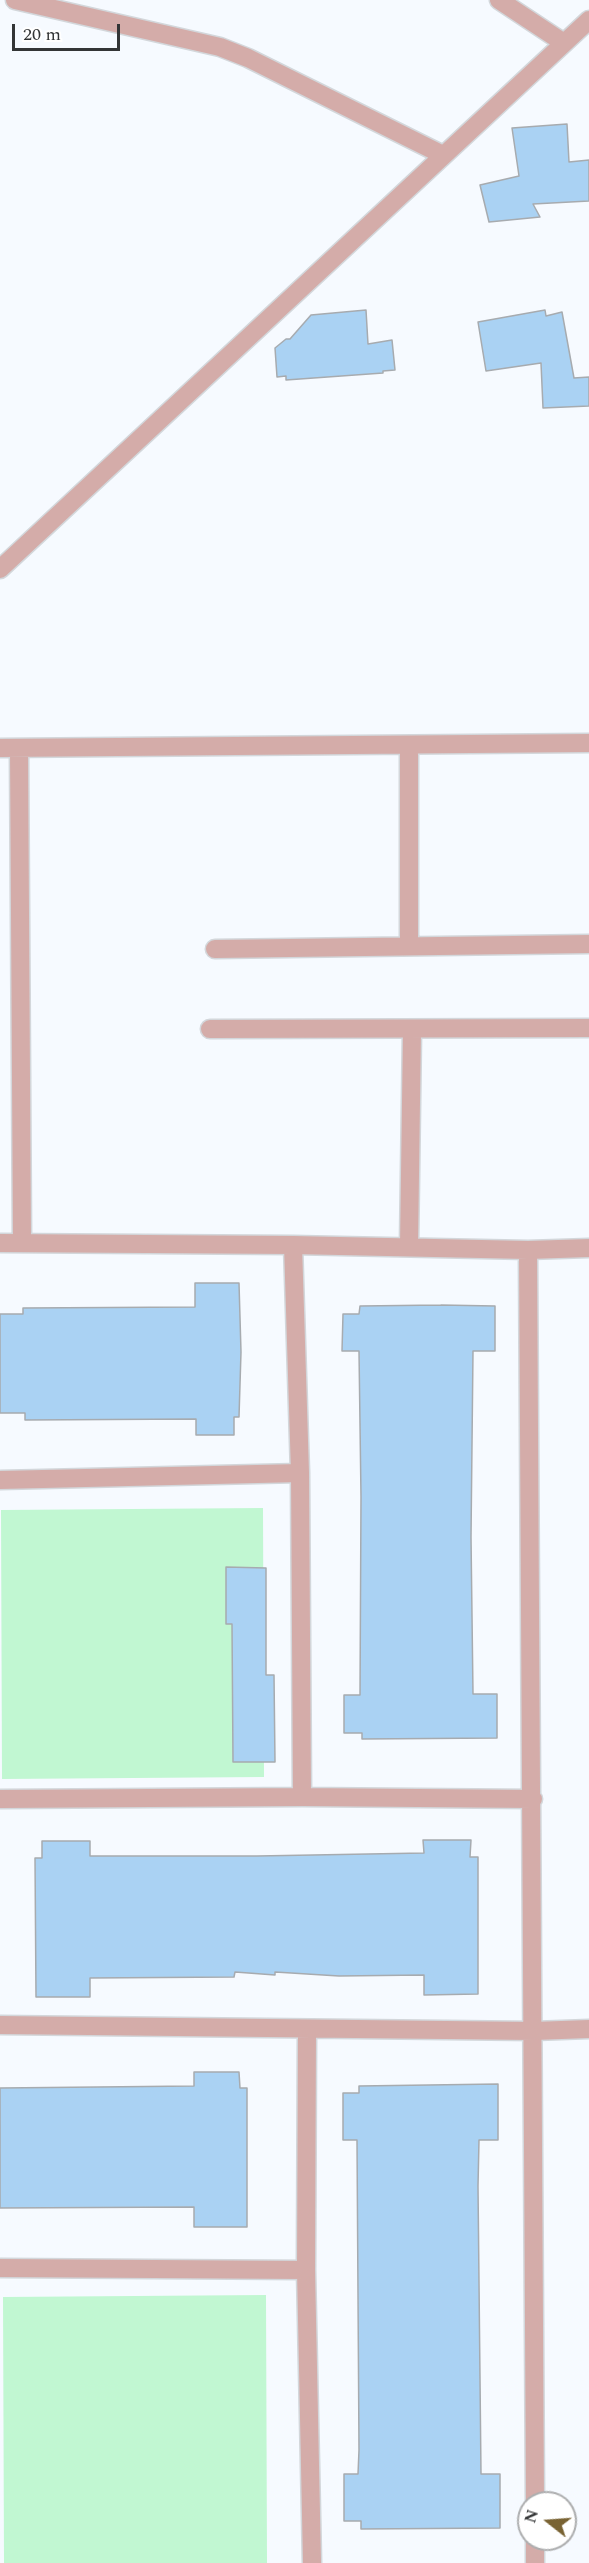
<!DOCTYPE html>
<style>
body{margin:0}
#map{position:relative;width:589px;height:2563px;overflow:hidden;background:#f6faff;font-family:Spectral,serif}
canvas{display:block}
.north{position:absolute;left:517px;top:2491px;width:60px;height:60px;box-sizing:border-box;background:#fff;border:2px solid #adaeaf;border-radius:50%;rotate:287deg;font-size:16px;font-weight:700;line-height:24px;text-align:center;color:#333536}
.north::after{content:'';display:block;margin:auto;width:21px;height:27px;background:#796333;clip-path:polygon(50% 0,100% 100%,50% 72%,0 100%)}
.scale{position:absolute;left:12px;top:24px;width:108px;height:27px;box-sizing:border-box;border:3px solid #333536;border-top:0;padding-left:8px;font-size:18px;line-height:21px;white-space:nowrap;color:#333536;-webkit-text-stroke:4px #fff;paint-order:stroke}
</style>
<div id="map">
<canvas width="589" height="2563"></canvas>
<div class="north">N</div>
<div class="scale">20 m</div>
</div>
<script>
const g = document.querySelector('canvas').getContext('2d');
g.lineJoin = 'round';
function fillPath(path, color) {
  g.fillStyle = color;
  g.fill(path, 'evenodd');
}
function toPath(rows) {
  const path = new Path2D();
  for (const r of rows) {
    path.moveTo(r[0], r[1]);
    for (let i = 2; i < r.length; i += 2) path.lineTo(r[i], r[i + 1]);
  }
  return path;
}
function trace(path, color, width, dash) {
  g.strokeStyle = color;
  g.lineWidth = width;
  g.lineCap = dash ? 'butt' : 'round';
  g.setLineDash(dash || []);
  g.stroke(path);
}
fillPath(toPath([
 [263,1508,264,1777,2,1779,1,1510],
 [266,2295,267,2563,4,2563,3,2297]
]), '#c1f7d2');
const building = toPath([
 [567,124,569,162,589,160,589,201,533,204,540,217,489,222,480,185,519,176,512,128,567,124],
 [366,310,368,344,392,340,395,370,383,371,383,373,286,380,286,376,277,377,275,348,286,339,290,339,311,315,366,310],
 [545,310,546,316,562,312,574,378,589,377,589,406,543,408,541,363,486,371,478,322,545,310],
 [195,1283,239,1283,241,1352,239,1417,234,1417,234,1435,196,1435,196,1419,25,1420,25,1413,0,1413,0,1314,23,1314,23,1308,195,1307,195,1283],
 [441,1305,495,1306,495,1351,473,1351,471,1537,473,1694,497,1694,497,1738,362,1739,362,1733,344,1733,344,1695,360,1695,361,1497,359,1351,342,1351,343,1314,359,1314,360,1306,441,1305],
 [226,1567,266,1568,266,1675,274,1675,275,1762,233,1762,232,1624,226,1624,226,1567],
 [423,1840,471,1840,470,1857,478,1857,478,1994,424,1995,424,1975,339,1976,275,1972,275,1975,235,1972,234,1977,90,1978,90,1997,36,1997,35,1858,42,1858,42,1841,90,1841,90,1856,257,1856,424,1853,423,1840],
 [194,2072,239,2072,240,2088,247,2088,247,2227,194,2227,194,2207,0,2208,0,2088,194,2086,194,2072],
 [498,2084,498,2140,479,2140,478,2186,481,2474,500,2474,500,2528,361,2529,361,2521,344,2521,344,2474,358,2474,359,2450,357,2140,343,2140,343,2093,359,2093,359,2086,498,2084]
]);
fillPath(building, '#aad2f3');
trace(building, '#a7abaf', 1.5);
const minor = toPath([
 [15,0,220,47,248,58,443,155],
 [499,0,564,43],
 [0,569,589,20],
 [0,748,589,743],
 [19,749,22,1242],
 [409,945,409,745],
 [215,949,589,944],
 [210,1029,589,1028],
 [0,1243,293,1245,528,1250,589,1248],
 [293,1245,300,1473,302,1797],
 [409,1246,412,1030],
 [528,1250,535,2503],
 [0,1480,300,1473],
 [0,1799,302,1797,533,1799],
 [0,2025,534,2031,589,2029],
 [307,2029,306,2270,312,2563],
 [0,2268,306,2270],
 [535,2539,535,2563]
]);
trace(minor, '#d3d7db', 21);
trace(minor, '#d4aca9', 18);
</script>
